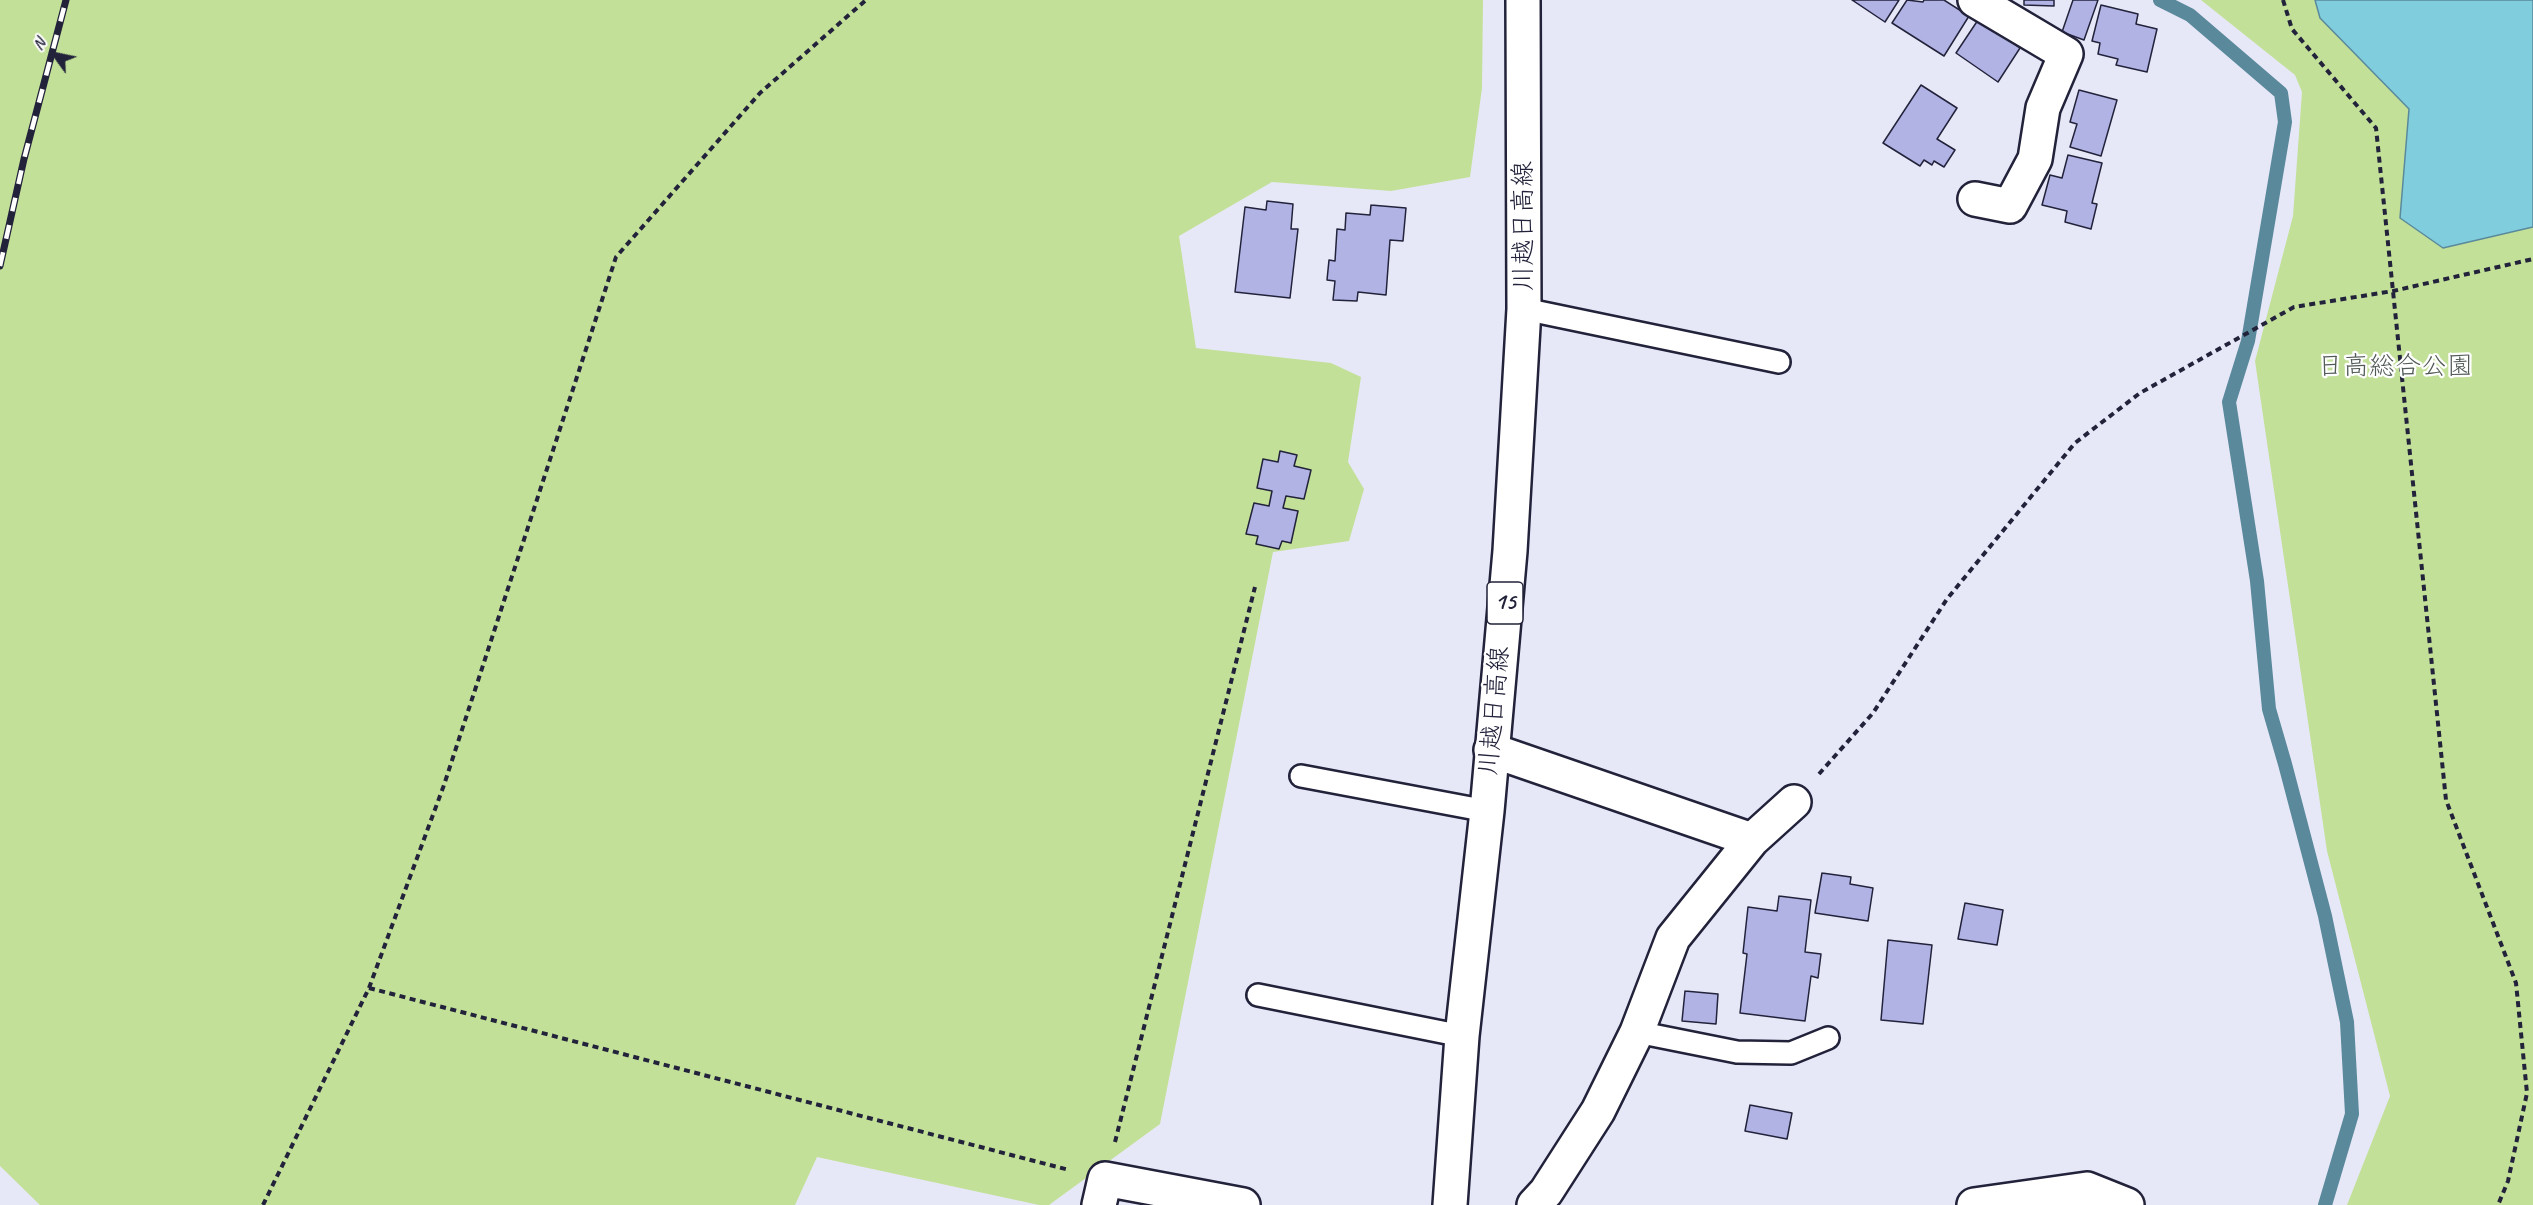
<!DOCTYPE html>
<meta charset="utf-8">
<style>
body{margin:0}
#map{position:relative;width:2533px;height:1205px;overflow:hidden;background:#e7e8f7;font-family:Caveat,sans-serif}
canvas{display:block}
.north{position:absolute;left:24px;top:24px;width:60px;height:60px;-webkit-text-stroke:4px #fff;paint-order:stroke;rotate:303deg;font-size:16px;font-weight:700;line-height:24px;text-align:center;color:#22223b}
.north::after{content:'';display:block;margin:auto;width:21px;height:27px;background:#22223b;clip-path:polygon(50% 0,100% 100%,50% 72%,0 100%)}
</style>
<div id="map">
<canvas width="2533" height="1205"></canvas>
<div class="north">N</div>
</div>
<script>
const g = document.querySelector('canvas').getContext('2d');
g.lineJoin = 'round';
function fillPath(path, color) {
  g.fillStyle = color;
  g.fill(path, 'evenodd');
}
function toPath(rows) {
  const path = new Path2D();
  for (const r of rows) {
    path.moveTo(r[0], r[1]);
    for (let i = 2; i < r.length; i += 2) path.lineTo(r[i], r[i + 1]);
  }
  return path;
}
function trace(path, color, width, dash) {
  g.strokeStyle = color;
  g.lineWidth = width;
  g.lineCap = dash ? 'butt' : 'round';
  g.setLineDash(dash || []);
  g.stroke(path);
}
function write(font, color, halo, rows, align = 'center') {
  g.font = font + ' Caveat,"Klee One",sans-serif';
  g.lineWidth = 4.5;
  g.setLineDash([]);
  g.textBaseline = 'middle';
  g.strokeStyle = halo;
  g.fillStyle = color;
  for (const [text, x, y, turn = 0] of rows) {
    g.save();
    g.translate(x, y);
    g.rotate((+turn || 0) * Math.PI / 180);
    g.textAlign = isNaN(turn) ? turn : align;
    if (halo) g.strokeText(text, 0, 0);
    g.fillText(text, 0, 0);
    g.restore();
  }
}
fillPath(toPath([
 [0,0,1483,0,1482,88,1470,177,1391,191,1272,182,1179,236,1196,348,1331,363,1361,377,1348,462,1364,489,1349,541,1273,552,1160,1124,1049,1205,1039,1205,817,1157,795,1205,40,1205,0,1166],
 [2201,0,2533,0,2533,1205,2347,1205,2390,1096,2327,851,2255,361,2293,216,2302,92,2295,75]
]), '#c3e098');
const water = toPath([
 [2315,0,2533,0,2533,227,2443,248,2400,218,2409,109,2320,18,2315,0]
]);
fillPath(water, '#7fcddd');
trace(water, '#5a899c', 1.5);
trace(toPath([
 [2160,0,2190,15,2281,93,2285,122,2248,341,2229,402,2257,581,2269,709,2285,764,2325,916,2347,1022,2352,1114,2325,1205]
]), '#5a899c', 14);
const building = toPath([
 [1852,0,1899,0,1885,22,1852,0],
 [1907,0,1923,2,1924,0,1944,0,1969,16,1944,56,1892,23,1907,0],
 [2024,0,2054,0,2054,6,2024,5,2024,0],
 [2073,0,2098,0,2084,40,2062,32,2073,0],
 [2101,5,2138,14,2136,24,2157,29,2147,72,2116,65,2118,59,2098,54,2100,43,2092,41,2101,5],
 [1978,20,2020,48,1998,82,1956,53,1978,20],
 [1921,85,1957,108,1937,139,1955,150,1944,167,1934,161,1932,165,1924,160,1920,166,1883,143,1921,85],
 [2079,90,2117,100,2101,156,2070,147,2077,124,2070,122,2079,90],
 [2068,155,2102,163,2092,203,2097,204,2091,229,2065,222,2067,211,2042,205,2050,175,2062,178,2068,155],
 [1267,201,1293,204,1291,229,1298,229,1290,298,1235,292,1245,207,1266,210,1267,201],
 [1371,205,1406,208,1403,241,1390,240,1386,295,1358,292,1357,301,1333,300,1335,281,1327,280,1329,260,1335,261,1337,229,1345,230,1346,213,1370,215,1371,205],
 [1280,451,1297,455,1294,466,1311,470,1304,499,1286,496,1283,508,1298,511,1291,543,1282,541,1279,549,1256,544,1258,536,1246,534,1254,503,1269,506,1272,491,1257,488,1263,459,1278,462,1280,451],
 [1822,873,1851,877,1850,884,1873,888,1868,921,1815,913,1822,873],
 [1779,896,1811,900,1805,952,1821,954,1818,978,1811,976,1805,1021,1740,1013,1747,954,1743,953,1748,907,1777,911,1779,896],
 [1965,903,2003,910,1997,945,1958,939,1965,903],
 [1888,940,1932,945,1923,1024,1881,1020,1888,940],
 [1685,991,1718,994,1716,1024,1682,1021,1685,991],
 [1750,1105,1792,1113,1787,1139,1745,1131,1750,1105]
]);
fillPath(building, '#b0b3e4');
trace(building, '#22223b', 1.5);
const lane = toPath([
 [1524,309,1779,362],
 [1301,776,1487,811],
 [1258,995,1462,1036],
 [1637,1032,1737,1052,1791,1053,1828,1038]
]);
const street = toPath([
 [1975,0,2066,54,2043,108,2035,159,2010,206,1975,199],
 [1491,750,1752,840],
 [1099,1205,1105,1179,1243,1205],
 [1534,1205,1546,1192,1598,1111,1637,1032,1673,938,1752,840,1794,802],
 [1974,1205,2087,1189,2127,1205]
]);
const primary = toPath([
 [1450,1205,1462,1036,1487,811,1510,551,1524,309,1523,0]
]);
trace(lane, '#22223b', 26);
trace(street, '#22223b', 38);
trace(primary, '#22223b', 38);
trace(toPath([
 [2283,0,2292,29,2376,128,2446,800,2516,983,2527,1093,2508,1181,2498,1205],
 [1819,774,1873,713,1947,599,2075,443,2140,393,2294,307,2393,291,2533,259],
 [369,988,1069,1170],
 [1115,1142,1255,587],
 [263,1205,369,988,444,785,616,257,760,93,866,0]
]), '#22223b', 4, [6, 4.5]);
trace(lane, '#fff', 21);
trace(street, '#fff', 33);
trace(primary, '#fff', 33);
const rail = toPath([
 [0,266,24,159,66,0]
]);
trace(rail, '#22223b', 7);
trace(rail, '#fff', 4.5, [14]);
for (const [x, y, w] of [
 [1505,603,36]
]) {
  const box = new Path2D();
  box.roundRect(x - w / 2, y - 21, w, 42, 4.5);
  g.fillStyle = '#fff';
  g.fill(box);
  trace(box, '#22223b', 1.5);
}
write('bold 24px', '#22223b', null, [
 ["15",1505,603]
]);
write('26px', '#22223b', '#fff', [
 ["川越日高線",1524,226,-90],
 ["川越日高線",1495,711,-85]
]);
write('26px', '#525b57', '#fff', [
 ["日高総合公園",2395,367]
]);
</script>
